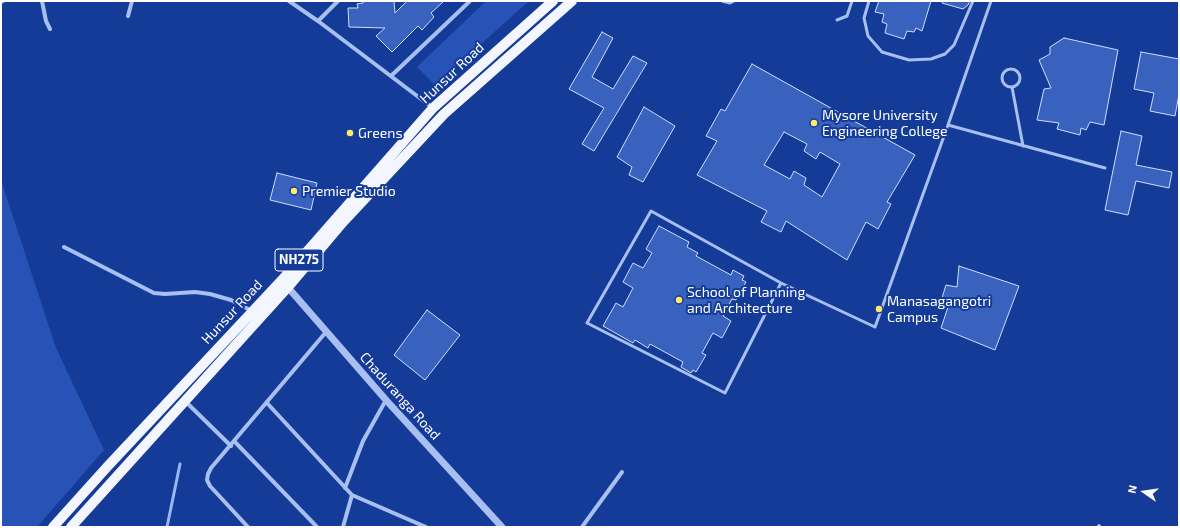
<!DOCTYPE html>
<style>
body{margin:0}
#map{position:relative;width:1180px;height:528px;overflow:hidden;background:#153b99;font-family:"Exo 2",sans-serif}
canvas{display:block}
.frame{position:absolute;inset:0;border:2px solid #fff;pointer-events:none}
.north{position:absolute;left:1124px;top:472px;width:40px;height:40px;-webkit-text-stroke:3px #153b99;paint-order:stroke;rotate:283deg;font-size:11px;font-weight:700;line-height:16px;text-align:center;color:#fff}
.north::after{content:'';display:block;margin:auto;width:14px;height:18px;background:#fff;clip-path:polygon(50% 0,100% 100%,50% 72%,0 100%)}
</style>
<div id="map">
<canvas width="1180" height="528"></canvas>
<div class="frame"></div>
<div class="north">N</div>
</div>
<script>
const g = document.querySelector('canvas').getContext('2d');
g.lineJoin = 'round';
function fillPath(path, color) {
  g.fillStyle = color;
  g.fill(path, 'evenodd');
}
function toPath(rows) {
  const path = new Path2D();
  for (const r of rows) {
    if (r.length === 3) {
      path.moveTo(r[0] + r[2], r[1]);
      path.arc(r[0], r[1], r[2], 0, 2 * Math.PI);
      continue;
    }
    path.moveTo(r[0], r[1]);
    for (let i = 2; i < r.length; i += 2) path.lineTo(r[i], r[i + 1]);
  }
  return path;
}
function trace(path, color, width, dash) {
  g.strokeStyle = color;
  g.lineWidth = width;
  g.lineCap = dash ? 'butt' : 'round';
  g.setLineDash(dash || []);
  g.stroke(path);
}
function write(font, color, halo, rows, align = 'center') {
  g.font = font + ' "Exo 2",sans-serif';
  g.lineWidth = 4;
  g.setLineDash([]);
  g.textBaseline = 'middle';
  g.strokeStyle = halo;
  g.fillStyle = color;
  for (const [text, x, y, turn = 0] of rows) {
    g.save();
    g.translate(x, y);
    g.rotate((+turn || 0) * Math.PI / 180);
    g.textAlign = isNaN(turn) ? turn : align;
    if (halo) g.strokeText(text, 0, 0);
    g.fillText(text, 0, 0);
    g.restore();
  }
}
fillPath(toPath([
 [486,1,529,1,435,85,417,67],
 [1,180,56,348,104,450,37,527,1,527]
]), '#2853b6');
trace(toPath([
 [167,527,180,464]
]), '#9ab7f5', 3);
const building = toPath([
 [363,1,394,1,395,13,407,1,444,1,431,13,434,17,422,30,418,26,392,52,376,36,385,28,349,27,348,8,358,8,357,4,363,3,363,1],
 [879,1,931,1,922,31,916,28,914,32,907,31,904,39,885,33,887,24,882,22,884,14,875,12,879,1],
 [943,1,970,1,968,5,963,9,942,3,943,1],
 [602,32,613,38,592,77,613,89,633,56,647,63,594,151,582,144,604,108,569,89,602,32],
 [1064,38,1118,50,1104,125,1090,122,1086,130,1081,128,1080,135,1057,129,1059,123,1037,120,1044,89,1051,88,1039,60,1050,54,1050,47,1064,38],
 [1141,52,1179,59,1179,94,1175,116,1150,111,1154,93,1134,89,1141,52],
 [752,64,915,155,887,202,891,204,878,229,866,222,847,260,786,221,781,232,761,222,767,211,697,175,717,141,706,136,721,109,725,111,752,64],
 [784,132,807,144,804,151,816,159,820,152,840,164,822,197,804,185,806,178,794,171,790,179,764,165,784,132],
 [644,107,675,126,643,182,629,175,632,167,617,157,644,107],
 [1121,131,1142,136,1136,165,1172,172,1169,188,1136,181,1128,215,1105,210,1121,131],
 [277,173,317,183,311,210,270,200,277,173],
 [659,226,689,242,687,247,698,253,696,256,731,275,733,270,744,276,742,280,746,282,736,300,732,299,723,316,731,321,722,338,713,333,702,353,706,355,696,372,693,370,691,373,681,367,683,362,650,344,648,348,635,340,633,343,603,326,616,303,623,307,633,288,623,282,633,263,643,268,652,253,646,249,659,226],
 [959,266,1019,286,995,350,941,328,949,304,941,301,946,285,957,287,959,266],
 [427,310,460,335,425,380,394,355,427,310]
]);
fillPath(building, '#3961be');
trace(building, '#d0ddfd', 1);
trace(toPath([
 [722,1,730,3,734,1],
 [869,1,864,18,868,36,882,52,909,60,931,59,945,54,954,45,973,1],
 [837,20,847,16,852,1],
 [1011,78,9],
 [1012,87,1023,146],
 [948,125,1105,168],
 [781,283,725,393,587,323,651,211,781,283,875,327,948,125,991,1]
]), '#a8bff2', 3);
trace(toPath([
 [42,1,46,21,50,29],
 [289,1,318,21,433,108],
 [1,2,3,1],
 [128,16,132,1],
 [318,21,338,1],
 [391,76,470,1],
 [64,247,154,293,165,294,195,292,210,294,231,300,252,311],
 [186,402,231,446],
 [267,403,352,495,426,527],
 [235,442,317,527],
 [345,488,363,441,386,400],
 [248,527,210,486,207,480,208,474,211,468,326,332],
 [343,527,352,495],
 [582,527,622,472],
 [1099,527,1099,526]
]), '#a8bff2', 4);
trace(toPath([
 [285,284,386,400,502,527]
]), '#a8bff2', 7);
trace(toPath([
 [53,527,107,467,282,280,433,108,553,1],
 [71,527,288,287,343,222,444,114,572,1]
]), '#f3f6ff', 10);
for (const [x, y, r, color] of [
 [814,123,4,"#ffea69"],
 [350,133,4,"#ffea69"],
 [294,191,4,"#ffea69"],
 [679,300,4,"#ffea69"],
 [879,309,4,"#ffea69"]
]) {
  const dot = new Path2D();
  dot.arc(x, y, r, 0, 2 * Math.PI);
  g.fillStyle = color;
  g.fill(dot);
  trace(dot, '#153b99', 1.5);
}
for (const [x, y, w] of [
 [299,260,48]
]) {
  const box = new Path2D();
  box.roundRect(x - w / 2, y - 11, w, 22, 3);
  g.fillStyle = '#153b99';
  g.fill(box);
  trace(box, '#fff', 1);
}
write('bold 13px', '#fff', null, [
 ["NH275",299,260]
]);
write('14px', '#fff', '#153b99', [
 ["Hunsur Road",452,73,-43],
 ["Hunsur Road",232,312,-47],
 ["Chaduranga Road",400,396,48]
]);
write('14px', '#fff', '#153b99', [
 ["Mysore University",822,115],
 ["Engineering College",822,131],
 ["Greens",358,133],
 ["Premier Studio",302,191],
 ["School of Planning",687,292],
 ["and Architecture",687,308],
 ["Manasagangotri",887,301],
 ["Campus",887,317]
], 'left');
</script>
